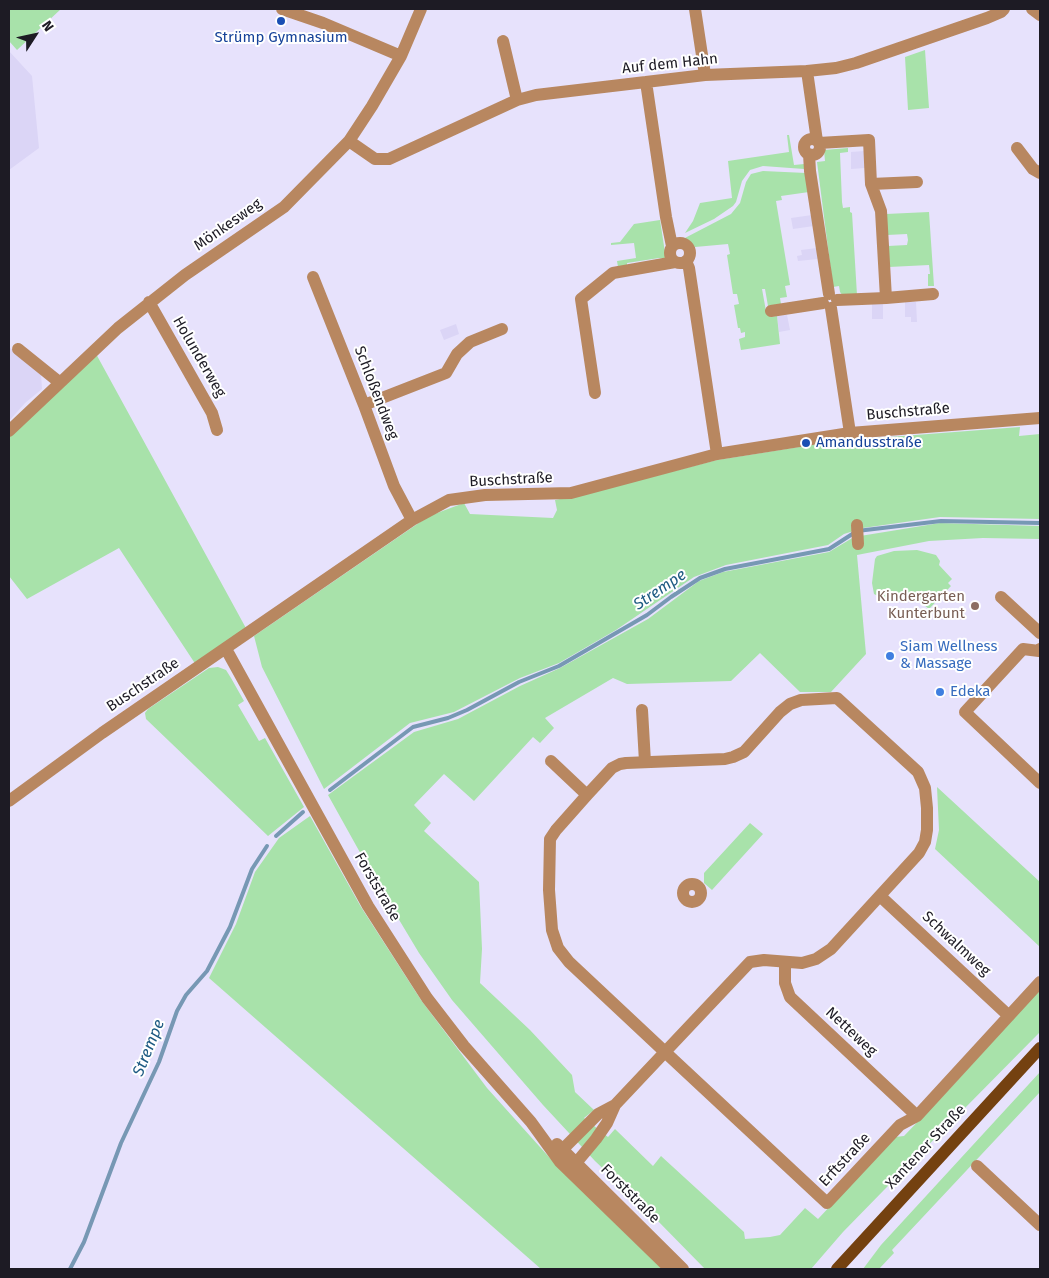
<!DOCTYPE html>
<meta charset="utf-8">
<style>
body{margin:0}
#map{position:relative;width:1049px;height:1278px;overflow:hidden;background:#e7e2fc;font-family:"Fira Sans",sans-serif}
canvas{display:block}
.frame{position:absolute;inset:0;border:10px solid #1d1b24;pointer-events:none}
.north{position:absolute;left:10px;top:10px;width:50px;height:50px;-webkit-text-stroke:4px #fff;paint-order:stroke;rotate:55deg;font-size:14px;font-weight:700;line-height:20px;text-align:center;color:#1d1b24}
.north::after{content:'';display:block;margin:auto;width:18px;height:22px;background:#1d1b24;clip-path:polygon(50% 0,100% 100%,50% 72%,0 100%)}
</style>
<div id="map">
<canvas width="1049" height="1278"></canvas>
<div class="frame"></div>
<div class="north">N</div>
</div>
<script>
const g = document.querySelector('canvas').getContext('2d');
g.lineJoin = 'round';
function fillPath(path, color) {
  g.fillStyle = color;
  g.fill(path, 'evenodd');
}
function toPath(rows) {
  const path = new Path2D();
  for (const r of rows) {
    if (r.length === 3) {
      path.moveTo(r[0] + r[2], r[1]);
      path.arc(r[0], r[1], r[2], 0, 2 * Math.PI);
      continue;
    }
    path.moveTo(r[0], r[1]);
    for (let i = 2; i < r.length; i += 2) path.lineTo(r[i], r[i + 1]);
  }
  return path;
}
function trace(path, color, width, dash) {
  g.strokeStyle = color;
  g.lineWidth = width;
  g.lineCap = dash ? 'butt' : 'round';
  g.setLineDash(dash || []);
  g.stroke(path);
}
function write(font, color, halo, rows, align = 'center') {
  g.font = font + ' "Fira Sans",sans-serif';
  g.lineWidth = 4;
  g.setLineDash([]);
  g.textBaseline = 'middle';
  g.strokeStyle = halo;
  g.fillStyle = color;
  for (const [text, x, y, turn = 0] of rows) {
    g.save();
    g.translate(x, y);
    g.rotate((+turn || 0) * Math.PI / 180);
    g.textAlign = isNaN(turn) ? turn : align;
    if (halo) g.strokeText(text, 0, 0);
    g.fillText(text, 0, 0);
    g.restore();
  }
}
fillPath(toPath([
 [9,51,32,76,39,148,9,170],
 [864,151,865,168,851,169,851,152],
 [812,215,814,226,793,229,791,218],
 [817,248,818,259,798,261,797,256,802,255,801,250],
 [905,302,916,302,917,322,911,322,911,317,905,317],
 [872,303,883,303,883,319,872,319],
 [787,315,790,330,779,332,777,316],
 [456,324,459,334,444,340,440,330],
 [9,347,41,374,42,389,25,403,9,421]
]), '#dbd5f6');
fillPath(toPath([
 [9,9,61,9,17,50,9,41],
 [925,50,929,108,908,110,905,57],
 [787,135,789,135,794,165,804,164,804,169,763,166,750,170,742,181,736,202,733,206,714,219,685,233,693,221,700,203,732,198,728,161,789,152],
 [848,148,848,152,840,153,842,202,843,208,850,207,850,212,852,213,857,295,843,296,840,292,839,286,833,287,817,162,825,161,824,150],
 [763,171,806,173,809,192,781,196,782,200,776,201,790,285,785,286,787,297,780,298,781,304,768,306,765,289,762,289,766,311,769,311,770,317,777,316,780,344,741,350,739,339,745,337,745,332,741,333,740,328,738,328,734,305,739,304,737,294,733,294,727,255,730,254,728,244,695,247,683,239,731,214,740,203,746,182,751,174],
 [929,212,934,286,928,286,928,274,930,274,929,265,889,267,888,246,907,245,908,240,907,234,887,235,886,214],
 [660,220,666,259,659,258,627,263,627,267,618,267,617,261,636,258,634,243,611,245,611,243,620,242,634,224],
 [95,352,247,630,196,665,119,548,27,599,9,576,9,431],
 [1020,427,1019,436,1040,434,1040,519,940,517,863,528,844,534,828,545,726,565,694,577,616,630,559,663,520,678,454,712,410,723,324,789,262,667,254,636,429,516,464,503,470,514,553,518,557,510,555,500,581,495,717,460,837,441],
 [940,523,1040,526,1040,539,983,538,929,541,857,555,866,654,831,692,800,692,760,653,731,681,627,684,613,678,545,718,554,728,540,743,533,737,474,801,444,774,414,805,431,823,424,831,479,882,482,949,480,983,530,1030,572,1075,575,1092,594,1110,584,1118,608,1137,615,1129,653,1166,661,1156,744,1232,745,1239,770,1237,780,1235,805,1208,818,1219,895,1137,904,1136,953,1085,1040,989,1040,1032,884,1190,843,1232,811,1269,705,1269,654,1217,595,1161,543,1105,452,1000,419,953,377,883,328,795,414,732,458,719,520,686,560,668,648,619,699,581,723,572,829,552,854,537],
 [917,550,936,555,940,561,939,565,952,579,948,583,951,586,929,609,913,596,904,592,886,600,874,594,872,583,875,559,877,556,894,551],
 [218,667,226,670,231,678,244,701,238,705,259,741,265,738,304,807,268,836,146,719,145,713,148,709,209,668],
 [937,787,1040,882,1040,947,935,849,939,830],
 [310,816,361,907,421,1000,487,1088,557,1166,662,1269,541,1269,209,978,236,924,255,872,279,838],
 [750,823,763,834,712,890,704,883,704,873],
 [1040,1072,1040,1092,892,1250,894,1253,879,1269,863,1269,881,1245]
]), '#a8e2aa');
trace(toPath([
 [330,790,413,727,448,718,467,710,519,682,559,666,647,615,671,597,700,578,725,569,829,549,857,531,874,529,941,521,1040,523],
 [276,836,303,812],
 [70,1269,84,1242,121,1143,159,1062,177,1011,186,995,207,971,230,927,252,869,267,846]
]), '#7798b4', 4);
trace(toPath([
 [282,9,323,23,401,56],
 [695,9,705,75],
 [1032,9,1040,15],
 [503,41,517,100],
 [807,71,817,141],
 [646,82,666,217,672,246],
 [812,147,8],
 [349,141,375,159,389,159,517,100,536,95,705,75,807,71,836,68,856,63,987,18,1001,12,1004,9],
 [819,143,869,140,871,184,881,211,886,298,837,300],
 [1017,148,1033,169,1040,173],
 [809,154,810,171,829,294],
 [871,184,917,182],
 [680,253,10],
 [686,261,689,268,717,454],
 [313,277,364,405,394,486,412,520],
 [886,298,933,294],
 [149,302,212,413,217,430],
 [831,308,850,433],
 [771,311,823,303],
 [18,349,59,382],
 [595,393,581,299,613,273,675,262],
 [364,405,446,373,457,354,470,342,502,329],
 [9,431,118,328,185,275,284,207,349,141,372,106,401,56,421,9],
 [857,525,858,544],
 [1001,597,1040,633],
 [226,649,368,906,427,998,464,1046,531,1122,560,1162,670,1269],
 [1040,649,1039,651,1023,649,965,712,1040,783],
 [642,710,645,762],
 [551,761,587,795],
 [9,801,102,733,412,520,449,500,485,495,571,493,717,454,850,433,1040,418],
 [692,893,9],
 [880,896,1009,1016],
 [785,962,785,983,790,997,917,1116],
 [557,1144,683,1269],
 [556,1156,598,1114,615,1105,665,1052,569,962,558,948,552,930,549,890,550,839,556,830,587,795,612,768,620,764,626,763,725,759,733,757,744,752,780,712,790,704,801,700,837,698,918,772,925,788,927,808,927,830,925,842,919,853,831,949,816,959,802,963,764,960,750,962,665,1052,827,1203,900,1125,917,1116,1040,982],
 [977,1166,1040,1225],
 [571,1169,596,1139,607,1123,615,1105]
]), '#b88760', 12);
trace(toPath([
 [837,1269,1040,1048]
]), '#744110', 12);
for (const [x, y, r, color] of [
 [281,21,5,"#1a4fb4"],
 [806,443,5,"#1a4fb4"],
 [975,606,5,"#8d6e63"],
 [890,656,5,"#3f7fe0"],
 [940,692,5,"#3f7fe0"]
]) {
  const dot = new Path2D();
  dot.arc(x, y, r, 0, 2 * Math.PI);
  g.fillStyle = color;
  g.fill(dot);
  trace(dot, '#fff', 2);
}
write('15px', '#164399', '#fff', [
 ["Strümp Gymnasium",281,38],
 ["Amandusstraße",816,443,"left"]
]);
write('15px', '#1d1b24', '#fff', [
 ["Auf dem Hahn",670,64,-6],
 ["Mönkesweg",228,225,-35],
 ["Holunderweg",199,357,60],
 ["Schloßendweg",376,393,69],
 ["Buschstraße",908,412,-5],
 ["Buschstraße",511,480,-3],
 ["Buschstraße",143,685,-34],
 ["Forststraße",377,887,60],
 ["Schwalmweg",956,944,43],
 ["Netteweg",851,1032,43],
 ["Xantener Straße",926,1147,-47],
 ["Erftstraße",845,1160,-47],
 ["Forststraße",630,1194,45]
]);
write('15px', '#785e54', '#fff', [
 ["Kindergarten",965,597],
 ["Kunterbunt",965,614]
], 'right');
write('15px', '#366cbe', '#fff', [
 ["Siam Wellness",900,647],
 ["& Massage",900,664],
 ["Edeka",950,692]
], 'left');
write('italic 16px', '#1d5a82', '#fff', [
 ["Strempe",660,590,-34],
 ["Strempe",149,1048,-68]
]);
</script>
